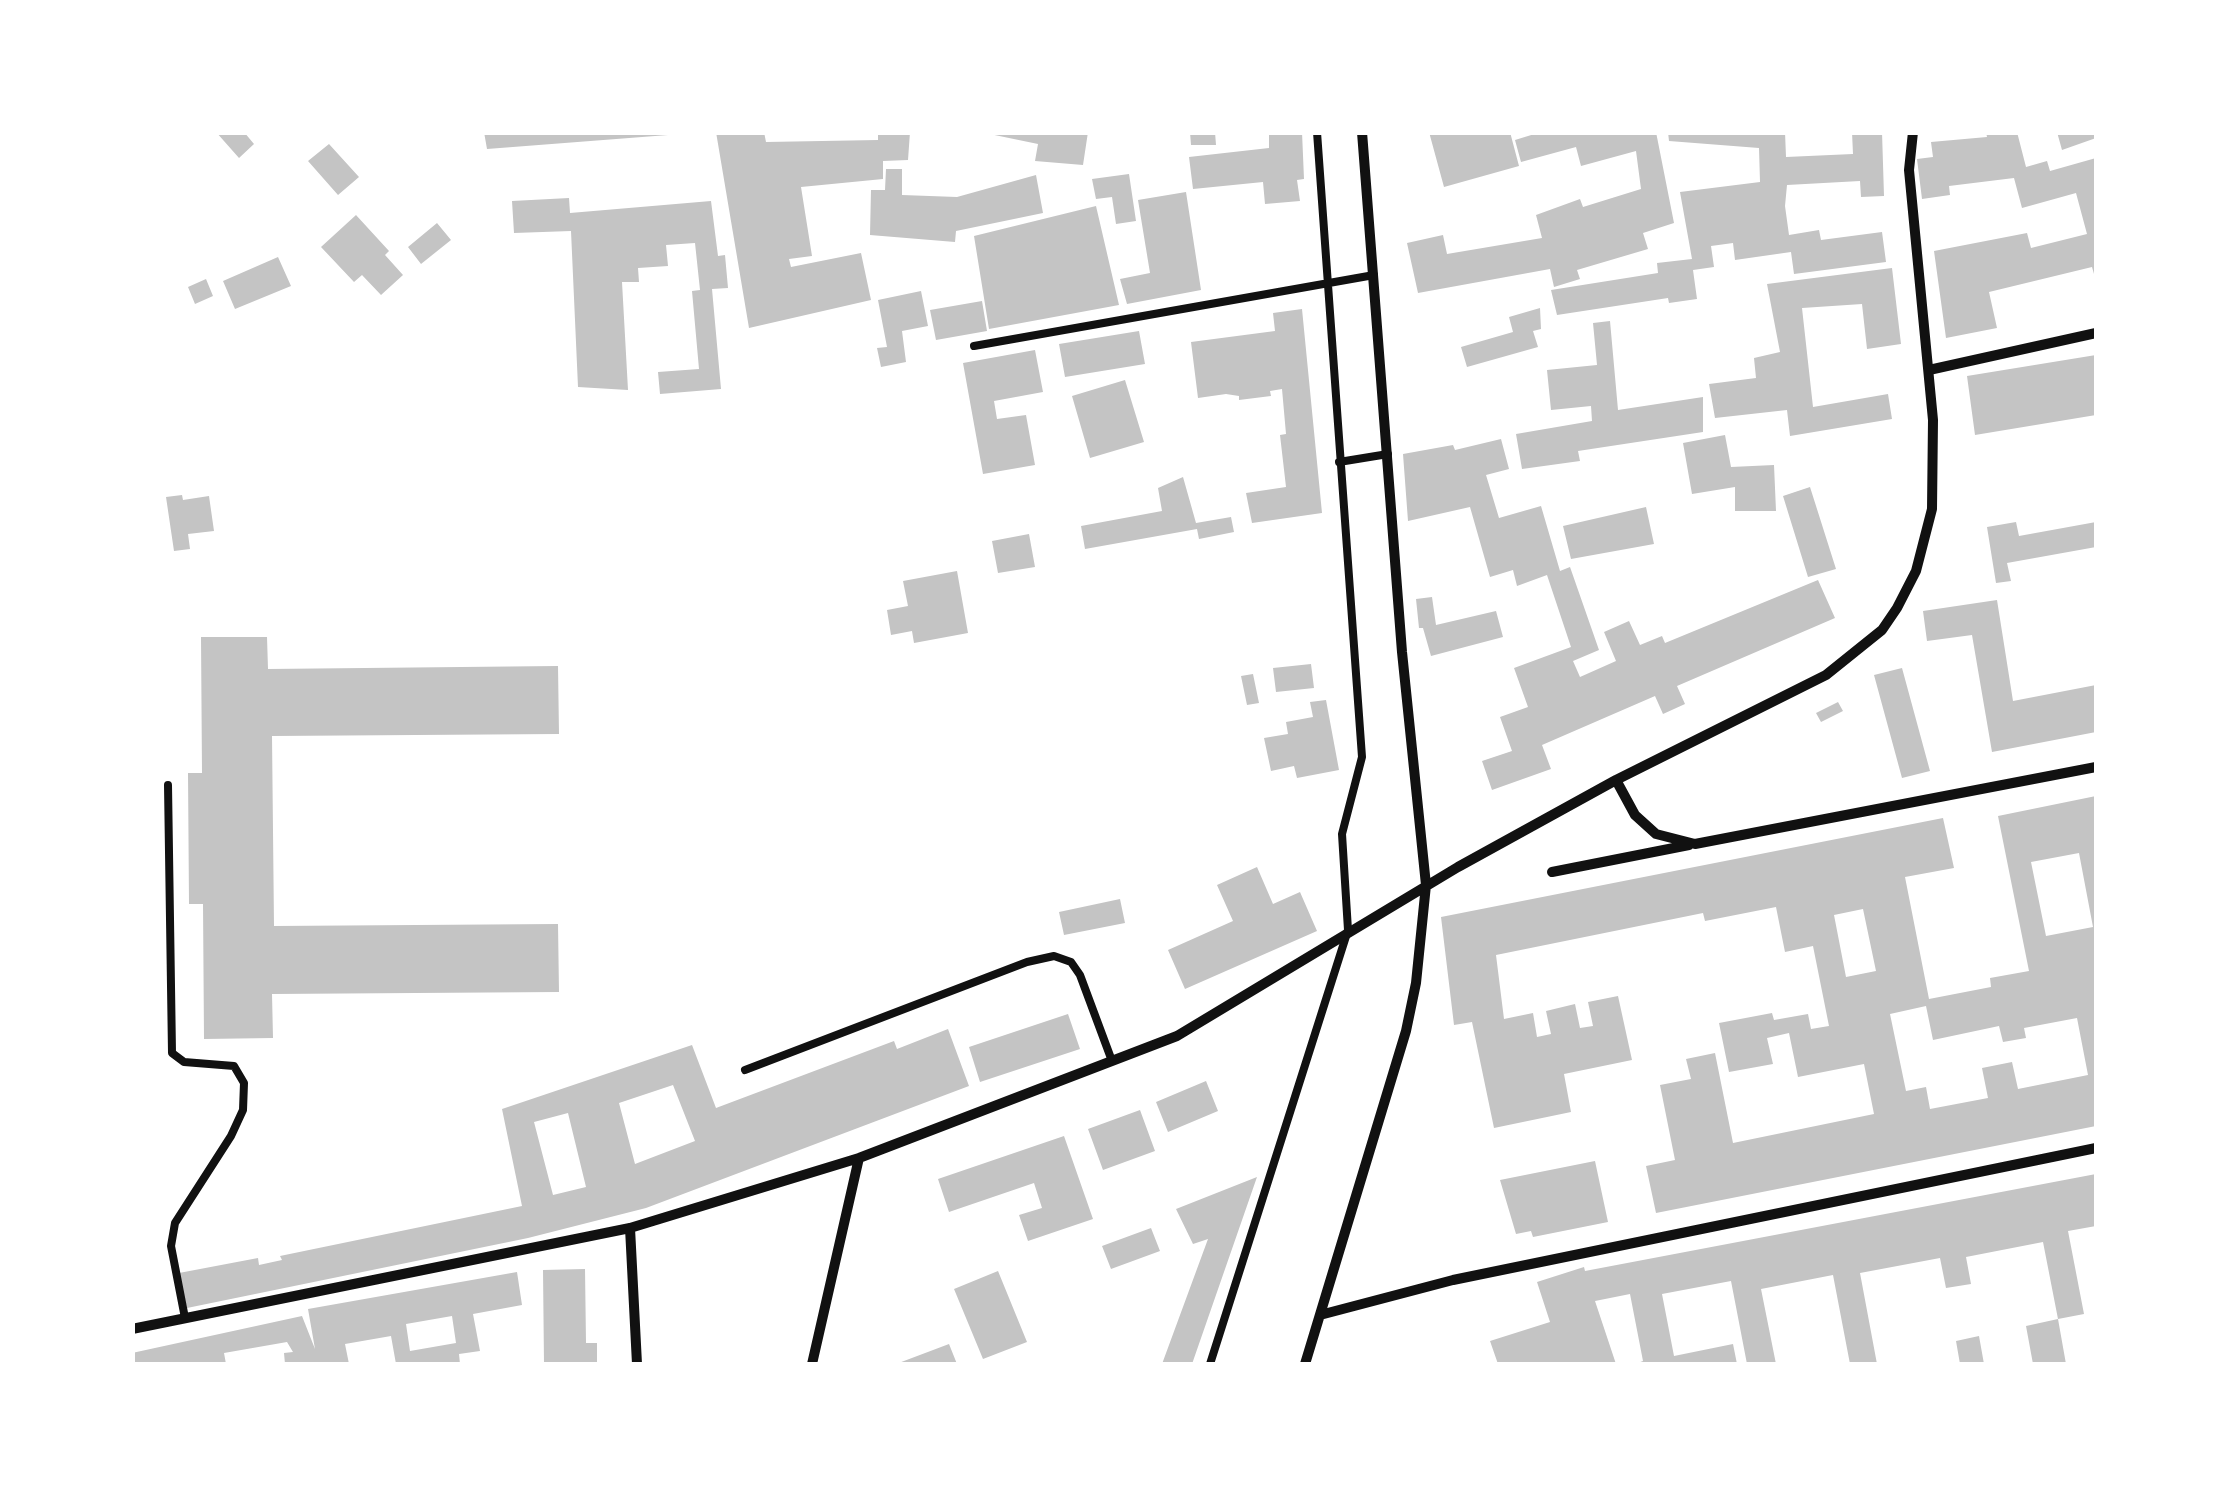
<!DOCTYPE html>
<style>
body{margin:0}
#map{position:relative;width:2229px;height:1497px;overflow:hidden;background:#fff;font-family:Georgia,serif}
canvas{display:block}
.frame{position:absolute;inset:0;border:135px solid #fff;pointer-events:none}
</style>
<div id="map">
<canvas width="2229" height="1497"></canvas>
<div class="frame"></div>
</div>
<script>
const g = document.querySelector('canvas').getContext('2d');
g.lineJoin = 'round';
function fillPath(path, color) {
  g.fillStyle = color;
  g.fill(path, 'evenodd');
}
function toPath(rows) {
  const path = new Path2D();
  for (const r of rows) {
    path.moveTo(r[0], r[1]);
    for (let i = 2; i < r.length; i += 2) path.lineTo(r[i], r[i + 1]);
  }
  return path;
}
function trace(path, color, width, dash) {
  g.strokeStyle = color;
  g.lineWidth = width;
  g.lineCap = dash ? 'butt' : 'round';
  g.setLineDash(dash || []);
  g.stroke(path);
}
fillPath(toPath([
 [216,132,244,132,254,144,239,158],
 [484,132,668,132,668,135,487,149],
 [716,132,764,132,766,142,878,140,878,132,910,132,908,160,883,161,883,179,801,187,812,256,789,259,791,267,861,253,871,300,749,328],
 [980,132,1088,132,1083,165,1035,161,1038,144],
 [1190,132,1215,132,1216,145,1191,145],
 [1269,132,1302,132,1304,179,1297,180,1300,201,1265,204,1263,182,1193,189,1189,157,1269,148],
 [1429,132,1510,132,1519,166,1444,187],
 [1541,132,1656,132,1674,223,1643,233,1648,249,1577,270,1580,279,1554,287,1550,269,1418,293,1407,243,1443,235,1447,254,1542,238,1536,215,1580,199,1583,207,1641,189,1636,151,1581,166,1576,147,1521,162,1515,140],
 [1668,132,1785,132,1786,157,1853,154,1852,132,1882,132,1884,196,1861,197,1860,181,1787,185,1785,206,1789,235,1819,230,1821,240,1882,232,1886,262,1794,274,1791,252,1735,260,1733,243,1711,246,1714,267,1693,270,1697,299,1669,303,1668,298,1557,315,1551,290,1658,273,1657,263,1692,259,1680,192,1760,182,1759,148,1669,141],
 [1986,132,2017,132,2026,167,2047,161,2050,171,2096,158,2096,281,2092,267,1989,292,1997,328,1946,338,1934,251,2027,233,2031,248,2087,234,2076,193,2022,208,2014,178,1949,186,1950,195,1922,199,1917,159,1933,157,1931,142,1987,137],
 [2057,132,2096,132,2096,138,2062,150],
 [329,144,359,177,338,195,308,161],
 [886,169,902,169,902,195,957,197,1036,175,1043,213,956,231,955,242,870,235,871,190,885,190],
 [1129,174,1136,221,1116,224,1112,197,1096,199,1092,179],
 [1186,192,1201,290,1127,304,1120,279,1150,273,1138,200],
 [569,198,570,213,711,201,718,256,725,255,728,288,712,289,721,389,660,394,658,372,699,369,692,291,700,290,695,243,666,245,668,266,638,268,639,282,622,282,628,390,578,387,571,231,514,233,512,201],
 [1096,206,1119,305,989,329,974,236],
 [356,215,389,251,385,255,403,275,381,295,362,275,354,282,321,247],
 [437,223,451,240,421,264,408,247],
 [278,257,291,286,235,309,223,281],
 [1892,268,1901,344,1867,349,1862,304,1802,308,1813,407,1888,394,1892,419,1790,436,1787,410,1715,418,1709,384,1756,378,1754,358,1780,352,1767,284],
 [206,279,213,296,195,304,188,287],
 [921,291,928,326,902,331,906,362,881,367,877,348,887,347,878,300],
 [982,301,987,331,936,340,930,310],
 [1540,308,1541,329,1533,331,1538,347,1467,367,1461,347,1513,332,1509,317],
 [1302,309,1322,513,1252,523,1246,493,1286,487,1280,435,1286,434,1282,389,1270,391,1271,396,1239,400,1239,396,1226,394,1198,398,1191,342,1275,331,1273,313],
 [1610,321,1618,410,1703,397,1703,432,1578,451,1580,461,1522,469,1516,434,1592,421,1591,406,1551,410,1547,370,1597,365,1593,323],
 [1139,331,1145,364,1065,377,1059,344],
 [1035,350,1043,392,994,401,997,419,1026,415,1035,465,983,474,963,363],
 [2096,355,2096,415,1975,435,1967,376],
 [1125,380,1144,442,1090,458,1072,396],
 [1725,435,1731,467,1774,465,1776,511,1735,511,1735,487,1692,494,1683,443],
 [1501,439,1509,469,1486,475,1499,518,1541,506,1560,571,1570,567,1599,650,1573,661,1580,677,1616,661,1604,632,1629,621,1640,645,1662,636,1665,643,1818,580,1835,618,1677,686,1685,704,1663,714,1655,696,1542,745,1551,769,1492,790,1482,761,1512,751,1500,717,1528,707,1514,668,1571,647,1547,575,1517,586,1513,570,1490,577,1470,507,1408,521,1403,454,1453,445,1455,450],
 [1183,477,1196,523,1231,517,1234,532,1199,539,1197,529,1085,549,1081,526,1162,511,1158,488],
 [1810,487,1836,569,1808,577,1783,496],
 [182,495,183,500,209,496,214,531,188,534,190,549,174,551,166,497],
 [1646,507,1654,544,1571,559,1563,526],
 [2016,522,2019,536,2096,522,2096,547,2007,563,2011,581,1996,583,1987,527],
 [1029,534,1035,567,998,573,992,541],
 [957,571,968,633,914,643,912,631,891,635,887,610,908,606,903,581],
 [1432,597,1436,625,1496,611,1503,637,1431,656,1423,628,1419,628,1416,599],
 [1997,600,2013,701,2096,685,2096,732,1992,752,1972,635,1927,641,1923,611],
 [201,637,267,637,268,669,558,666,559,734,272,736,274,926,558,924,559,992,272,994,273,1038,204,1039,203,904,189,904,188,773,202,773],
 [1311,664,1314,688,1276,692,1273,668],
 [1902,668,1930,771,1902,778,1874,675],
 [1253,674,1259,703,1247,705,1241,676],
 [1326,700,1339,770,1297,778,1294,766,1271,771,1264,738,1288,734,1286,722,1313,717,1310,702],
 [1838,702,1843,711,1821,722,1816,713],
 [2096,796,2096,1126,1656,1213,1646,1166,1675,1160,1660,1085,1691,1079,1686,1059,1715,1053,1733,1143,1874,1114,1864,1064,1798,1077,1789,1033,1767,1038,1773,1064,1729,1072,1719,1023,1772,1013,1774,1020,1808,1014,1811,1029,1829,1026,1813,946,1785,952,1776,907,1705,921,1703,913,1496,955,1504,1019,1533,1013,1537,1037,1551,1034,1546,1011,1575,1004,1580,1028,1593,1026,1588,1002,1618,996,1632,1060,1564,1074,1571,1112,1494,1128,1472,1022,1454,1025,1441,917,1943,818,1954,868,1905,877,1929,999,1991,987,1990,978,2029,971,1998,816],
 [2079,853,2093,927,2046,936,2031,862],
 [1863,909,1876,971,1846,977,1834,915],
 [1926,1006,1933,1040,1999,1026,2003,1042,2026,1038,2024,1028,2077,1018,2088,1075,2018,1089,2012,1062,1982,1068,1988,1098,1930,1109,1926,1087,1906,1091,1890,1014],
 [1257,867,1273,904,1300,892,1317,931,1185,989,1168,950,1233,921,1217,885],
 [1120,899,1125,923,1064,935,1059,912],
 [1068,1014,1080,1049,980,1082,969,1047],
 [948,1029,969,1086,646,1208,528,1238,187,1308,179,1273,258,1258,259,1265,282,1260,280,1256,522,1206,502,1109,692,1045,716,1108,894,1041,897,1049],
 [673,1085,695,1141,635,1164,619,1103],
 [568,1113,586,1187,553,1195,534,1122],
 [1206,1081,1218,1111,1168,1132,1156,1102],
 [1140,1110,1155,1151,1103,1170,1088,1129],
 [1064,1136,1093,1219,1028,1241,1019,1215,1042,1208,1034,1183,949,1212,938,1179],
 [1595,1161,1608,1222,1533,1237,1531,1231,1516,1234,1500,1180],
 [2096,1174,2096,1226,2068,1231,2084,1314,2058,1319,2043,1242,1966,1257,1971,1284,1946,1288,1940,1258,1860,1273,1877,1364,1850,1364,1833,1275,1761,1289,1776,1364,1747,1364,1731,1281,1662,1294,1674,1356,1733,1344,1737,1364,1635,1364,1643,1361,1630,1294,1595,1301,1616,1364,1498,1364,1490,1341,1550,1322,1537,1282,1584,1267,1585,1271],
 [1257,1177,1192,1364,1162,1364,1208,1239,1193,1244,1176,1209],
 [1151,1228,1160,1251,1111,1269,1102,1246],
 [585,1269,586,1343,597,1343,597,1364,544,1364,543,1270],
 [998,1271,1027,1342,983,1359,954,1289],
 [517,1272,522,1305,473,1314,480,1351,459,1354,460,1364,396,1364,391,1336,345,1344,349,1364,285,1364,284,1353,293,1352,287,1342,224,1353,226,1364,132,1364,132,1353,302,1316,315,1349,308,1309],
 [452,1316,456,1343,410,1351,406,1324],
 [2058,1319,2066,1364,2033,1364,2026,1326],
 [1979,1336,1984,1364,1960,1364,1956,1341],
 [949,1344,957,1364,896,1364]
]), '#c4c4c4');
trace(toPath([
 [974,346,1374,275],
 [1339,462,1388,454],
 [168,785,172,1053,184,1062,234,1066,244,1083,243,1110,231,1136,175,1223,171,1246,185,1318],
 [745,1070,1027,962,1054,956,1071,962,1080,975,1112,1061],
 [1210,1364,1348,930,1342,834,1362,757,1317,132]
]), '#111', 8);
trace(toPath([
 [1929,370,2096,333],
 [1616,780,1635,815,1656,834,1695,844,2096,767],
 [1552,872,1689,845],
 [630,1228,637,1364],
 [1320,1315,1453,1280,2096,1148],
 [132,1329,630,1228,859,1158,1177,1036,1458,867,1616,780,1826,675,1882,630,1897,608,1916,571,1932,509,1933,420,1909,170,1913,132],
 [812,1364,859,1158],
 [1305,1364,1406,1031,1416,983,1426,885,1402,652,1362,132]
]), '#111', 10);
</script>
